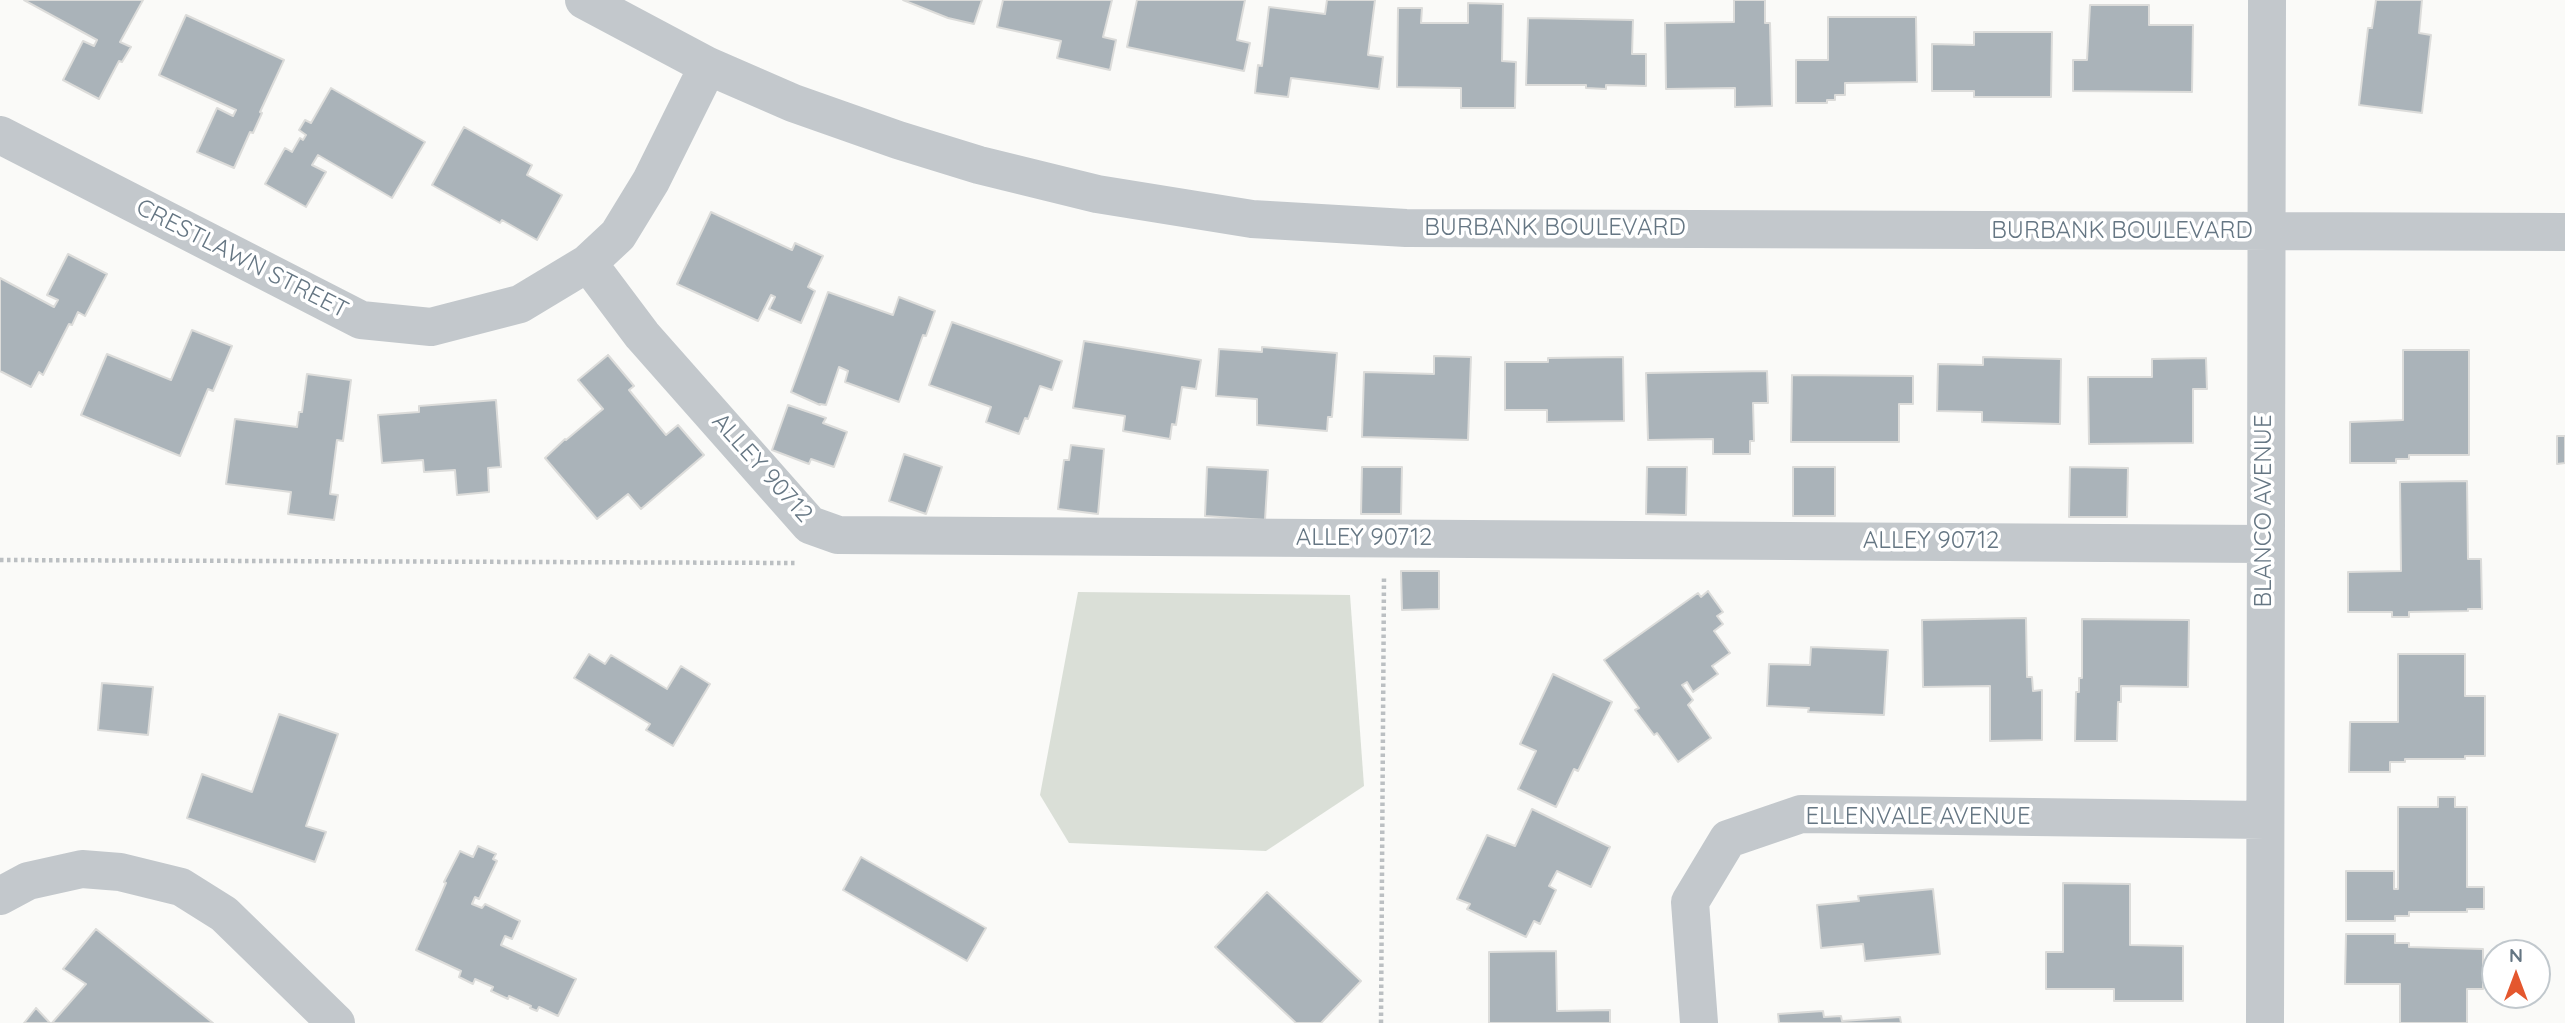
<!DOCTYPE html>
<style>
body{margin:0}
#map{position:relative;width:2565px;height:1023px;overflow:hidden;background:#fafaf8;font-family:Quicksand,sans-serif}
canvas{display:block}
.north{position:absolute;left:2481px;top:939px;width:70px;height:70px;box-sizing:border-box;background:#fff;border:2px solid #c1c8cd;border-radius:50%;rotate:0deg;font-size:19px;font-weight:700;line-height:28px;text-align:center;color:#657683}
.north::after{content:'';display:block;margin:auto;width:24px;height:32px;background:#e4572e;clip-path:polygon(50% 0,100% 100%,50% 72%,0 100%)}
</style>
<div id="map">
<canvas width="2565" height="1023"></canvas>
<div class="north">N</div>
</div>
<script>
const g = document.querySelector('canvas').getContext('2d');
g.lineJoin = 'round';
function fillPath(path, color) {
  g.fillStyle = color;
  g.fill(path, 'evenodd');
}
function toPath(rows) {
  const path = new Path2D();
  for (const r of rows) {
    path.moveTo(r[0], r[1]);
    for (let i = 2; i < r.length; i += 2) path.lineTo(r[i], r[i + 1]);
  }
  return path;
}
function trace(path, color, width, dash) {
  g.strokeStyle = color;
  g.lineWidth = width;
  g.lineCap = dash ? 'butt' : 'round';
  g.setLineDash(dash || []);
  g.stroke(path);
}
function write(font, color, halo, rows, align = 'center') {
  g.font = font + ' Quicksand,sans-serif';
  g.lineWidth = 7;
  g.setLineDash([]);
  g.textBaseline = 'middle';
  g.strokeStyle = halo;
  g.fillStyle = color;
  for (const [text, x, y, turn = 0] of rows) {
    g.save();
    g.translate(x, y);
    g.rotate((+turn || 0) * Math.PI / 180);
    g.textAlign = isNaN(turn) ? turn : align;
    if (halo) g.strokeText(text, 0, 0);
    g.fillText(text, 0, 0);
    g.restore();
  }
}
fillPath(toPath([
 [1078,592,1350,595,1364,786,1266,851,1069,843,1040,795]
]), '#dadfd7');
const building = toPath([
 [24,0,143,0,120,42,131,47,122,62,119,61,99,99,63,80,83,41,94,46,97,40,24,0],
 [903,0,982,0,974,24,948,18,903,0],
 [1003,0,1112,0,1103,37,1116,40,1110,70,1057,58,1061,41,997,27,1003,0],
 [1137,0,1245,0,1237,40,1250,43,1244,71,1127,47,1137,0],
 [1327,0,1375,0,1368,55,1383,57,1379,89,1291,78,1288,97,1255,93,1258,65,1262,66,1269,7,1325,14,1327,0],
 [1734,0,1765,0,1765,23,1770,23,1772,106,1735,107,1735,88,1666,89,1665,23,1734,22,1734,0],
 [2376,0,2422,0,2419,33,2431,35,2422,113,2359,105,2368,28,2372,28,2376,0],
 [1468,3,1503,4,1502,61,1516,62,1515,108,1461,108,1461,88,1397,87,1398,8,1422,8,1421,23,1468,23,1468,3],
 [2090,5,2149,5,2149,25,2193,25,2192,92,2073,91,2073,60,2087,60,2090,5],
 [186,15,284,60,260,112,262,113,253,133,250,132,234,168,197,152,217,108,233,116,236,110,159,75,186,15],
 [1828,17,1916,17,1917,82,1845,83,1845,95,1835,95,1835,100,1827,100,1827,103,1796,103,1796,60,1828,60,1828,17],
 [1528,18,1633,20,1632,54,1646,54,1646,86,1606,85,1606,89,1586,88,1586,85,1526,85,1528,18],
 [1974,32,2052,32,2051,97,1974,97,1974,91,1932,91,1932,44,1974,45,1974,32],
 [331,88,425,142,392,198,318,155,312,165,326,172,306,207,265,184,285,148,292,152,300,138,303,140,306,135,299,130,305,120,311,123,331,88],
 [464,127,532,165,527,175,562,195,537,240,502,220,500,223,432,185,464,127],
 [711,212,792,250,795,243,823,256,808,287,815,291,801,323,769,309,775,297,771,295,758,321,677,284,711,212],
 [68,254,107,274,85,316,78,312,72,325,69,324,43,375,39,372,31,387,0,371,0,278,54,307,58,300,47,295,68,254],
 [828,292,893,315,899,297,935,311,926,336,923,335,899,402,845,382,848,371,839,367,826,405,820,404,820,405,791,392,828,292],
 [952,322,1062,361,1052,390,1040,386,1028,419,1025,418,1019,434,986,422,991,407,929,385,952,322],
 [192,330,232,346,213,391,208,389,180,456,81,415,107,354,171,380,192,330],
 [1084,341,1201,360,1196,389,1182,387,1176,425,1172,424,1170,439,1123,431,1125,416,1073,408,1084,341],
 [1262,347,1337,353,1332,417,1328,417,1327,431,1257,425,1257,399,1216,396,1219,349,1262,352,1262,347],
 [2403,350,2469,350,2469,455,2409,455,2409,459,2396,459,2396,463,2350,463,2350,422,2403,420,2403,350],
 [608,355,634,386,629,390,666,435,678,425,704,455,641,509,628,494,597,519,545,458,565,439,566,440,603,409,578,380,608,355],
 [1434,356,1471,357,1468,440,1362,437,1364,372,1434,374,1434,356],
 [1623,357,1624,421,1547,422,1547,410,1505,410,1505,362,1548,362,1548,358,1623,357],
 [1983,357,2061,359,2060,424,1982,422,1982,412,1937,411,1938,364,1983,365,1983,357],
 [2206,358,2207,389,2193,389,2193,443,2089,444,2088,377,2152,377,2152,359,2206,358],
 [1767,371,1768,403,1753,403,1754,441,1750,441,1750,454,1713,454,1713,439,1648,440,1646,373,1767,371],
 [307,374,351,380,343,441,337,440,330,494,338,495,334,520,288,514,291,492,226,484,235,419,297,427,299,412,302,412,307,374],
 [1792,375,1913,376,1913,404,1899,404,1899,442,1791,442,1792,375],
 [496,400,501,467,488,468,489,492,457,495,455,470,424,472,423,460,382,463,378,415,419,412,419,406,496,400],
 [788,405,826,418,823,423,847,432,834,467,811,459,809,464,772,450,788,405],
 [2557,436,2565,436,2565,463,2557,464,2557,436],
 [1071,445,1104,449,1098,514,1058,509,1064,460,1069,460,1071,445],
 [904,454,942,467,926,514,889,501,904,454],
 [1207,467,1268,470,1265,520,1205,516,1207,467],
 [1362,467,1402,467,1401,514,1361,514,1362,467],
 [1647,467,1687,467,1686,515,1646,514,1647,467],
 [1793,467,1835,467,1835,516,1793,516,1793,467],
 [2070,467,2128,468,2127,517,2069,517,2070,467],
 [2467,481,2468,559,2481,559,2482,609,2468,609,2468,611,2409,612,2409,617,2392,617,2392,612,2348,612,2348,572,2401,571,2400,482,2467,481],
 [1401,571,1439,571,1439,609,1402,610,1401,571],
 [1708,591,1723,612,1717,616,1723,624,1714,631,1730,653,1712,666,1718,674,1693,692,1687,682,1682,685,1693,700,1688,705,1711,738,1678,762,1657,733,1654,735,1635,710,1639,708,1604,660,1698,593,1701,597,1708,591],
 [2026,618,2027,677,2032,677,2033,691,2042,690,2042,740,1990,741,1990,686,1923,687,1922,620,2026,618],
 [2082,619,2189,620,2188,687,2121,686,2121,702,2118,702,2117,741,2075,741,2076,692,2079,692,2079,678,2082,678,2082,619],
 [1811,647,1888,650,1884,715,1808,712,1809,708,1767,706,1769,664,1810,665,1811,647],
 [589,654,605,664,611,655,667,689,681,666,710,684,673,746,646,730,650,724,574,678,589,654],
 [2398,654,2465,654,2465,696,2485,696,2485,756,2465,756,2465,759,2405,759,2405,762,2390,762,2390,772,2349,772,2350,722,2398,722,2398,654],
 [1553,674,1612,702,1578,771,1574,769,1556,807,1518,789,1536,751,1520,744,1553,674],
 [102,683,153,687,148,735,98,730,102,683],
 [279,714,338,734,306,826,326,832,315,862,187,818,202,774,252,792,279,714],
 [2438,797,2455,797,2455,807,2467,807,2467,887,2484,887,2484,909,2467,909,2467,912,2409,912,2409,916,2395,916,2395,921,2346,921,2346,871,2394,871,2394,889,2398,889,2398,807,2438,807,2438,797],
 [1532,809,1610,847,1591,887,1557,871,1549,886,1556,890,1540,924,1534,921,1526,937,1467,909,1470,904,1457,899,1487,835,1515,846,1532,809],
 [478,846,496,854,493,859,497,861,479,899,475,897,472,904,482,908,485,904,520,921,512,939,505,936,501,945,576,979,558,1016,539,1007,537,1011,530,1008,531,1006,509,996,508,999,491,991,493,987,475,979,473,984,459,977,461,971,416,950,440,897,446,883,444,882,460,851,473,857,478,846],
 [861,857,986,928,967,961,843,890,861,857],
 [2063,883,2130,884,2130,945,2183,946,2183,1001,2114,1001,2114,989,2046,989,2046,952,2063,952,2063,883],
 [1933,889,1940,954,1865,961,1863,944,1821,948,1817,905,1859,901,1858,896,1933,889],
 [1267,892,1361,981,1321,1023,1296,1023,1215,947,1267,892],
 [96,929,213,1023,52,1023,86,984,63,969,96,929],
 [2346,934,2395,934,2395,943,2409,943,2409,947,2483,949,2483,989,2467,989,2467,1023,2400,1023,2400,984,2345,984,2346,934],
 [1556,951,1557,1011,1610,1010,1610,1023,1489,1023,1489,952,1556,951],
 [36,1008,50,1023,24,1023,36,1008],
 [1823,1011,1824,1017,1841,1016,1842,1021,1900,1017,1901,1023,1779,1023,1778,1014,1823,1011]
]);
fillPath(building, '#aab3b9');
trace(building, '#dcdcda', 2);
trace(toPath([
 [0,560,796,563],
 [1381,1023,1384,576]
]), '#bbbfc2', 4.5, [3.5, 3.5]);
trace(toPath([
 [584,0,708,66,793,103,898,140,979,165,1097,194,1252,219,1406,228,2565,232],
 [0,135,361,320,431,327,520,304,588,263,618,235,651,181,708,66],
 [588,263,642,335,810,525,838,535,2264,544],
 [0,896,28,881,82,869,120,872,181,887,224,914,336,1023],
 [1699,1023,1690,902,1728,839,1801,814,2265,820],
 [2265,1023,2267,0]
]), '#c3c8cc', 38);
write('24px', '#657683', '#fff', [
 ["BURBANK BOULEVARD",1555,228],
 ["BURBANK BOULEVARD",2122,231],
 ["CRESTLAWN STREET",242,259,27],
 ["ALLEY 90712",762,468,48],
 ["BLANCO AVENUE",2264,511,-90],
 ["ALLEY 90712",1364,538],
 ["ALLEY 90712",1931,541],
 ["ELLENVALE AVENUE",1918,817]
]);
</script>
